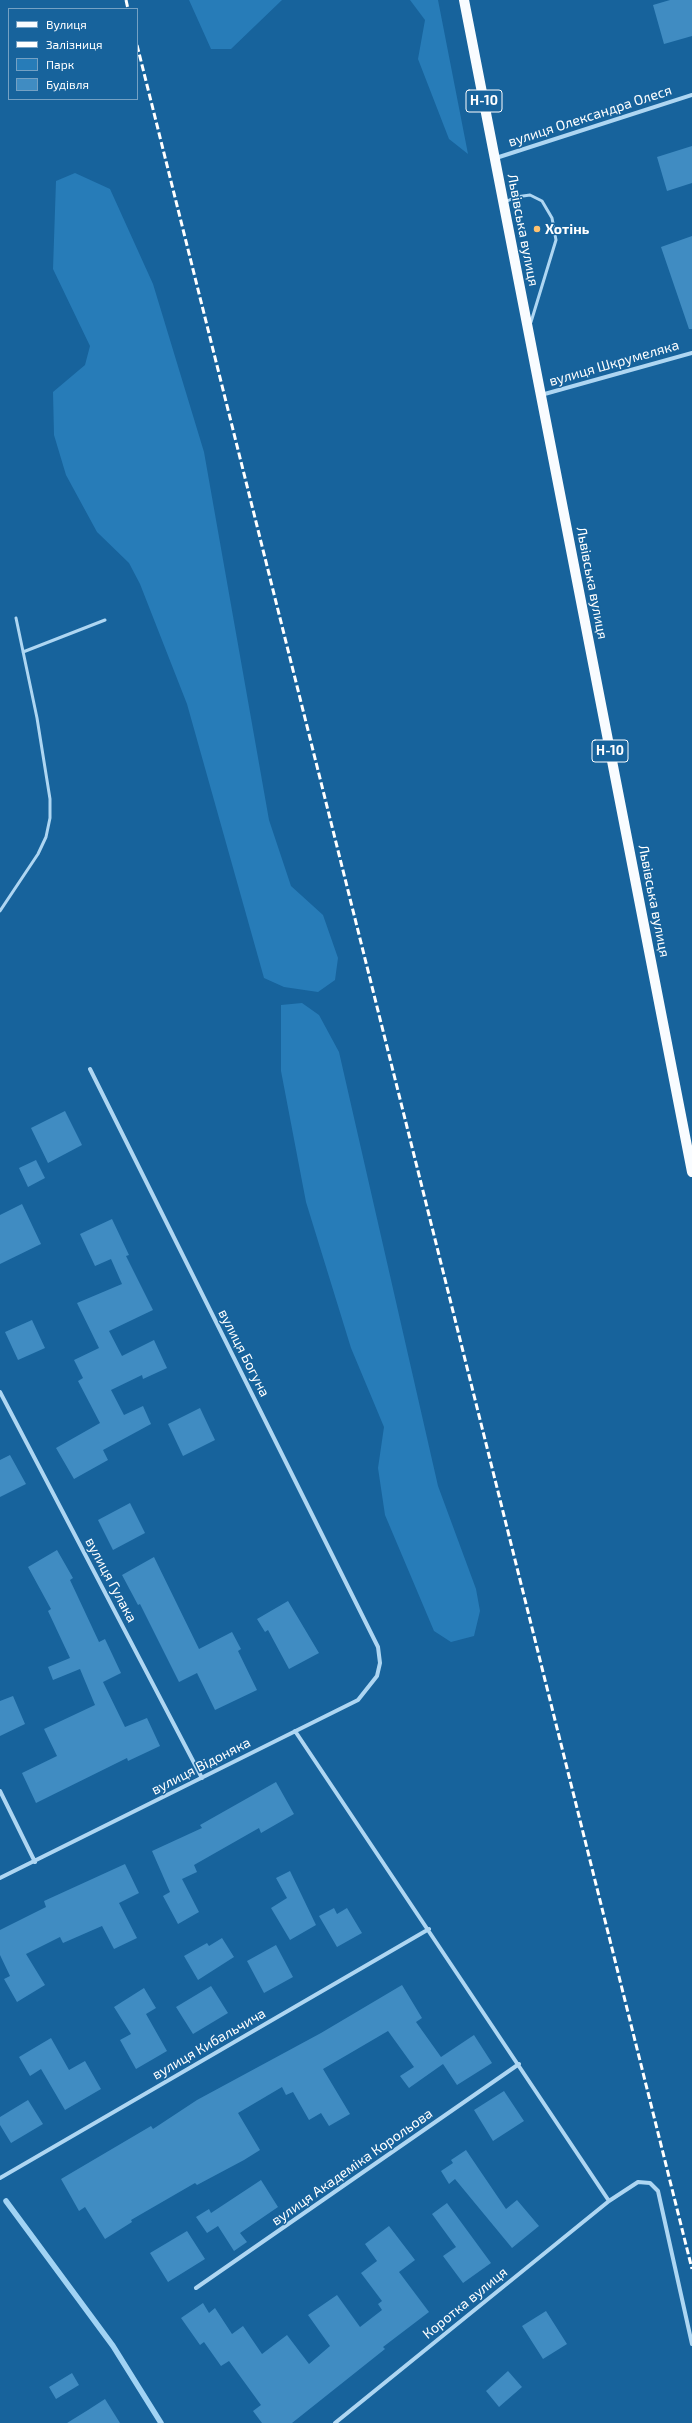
<!DOCTYPE html>
<meta charset="utf-8">
<style>
body{margin:0}
#map{position:relative;width:692px;height:2423px;overflow:hidden;background:#17639c;font-family:"Exo 2",sans-serif}
canvas{display:block}
.legend{position:absolute;left:8px;top:8px;width:130px;height:92px;box-sizing:border-box;background:#17639c;border:1px solid #74a1c4;margin:0;padding:5px 7px;list-style:none;font-size:12px;color:#fff}
.legend li{display:flex;align-items:center;gap:8px;height:20px}
.legend b{width:20px;border:1px solid #74a1c4}
</style>
<div id="map">
<canvas width="692" height="2423"></canvas>
<ul class="legend">
<li><b style="height:5px;background:#f9fcff"></b>Вулиця</li>
<li><b style="height:5px;background:#fff"></b>Залізниця</li>
<li><b style="height:11px;background:#277cb8"></b>Парк</li>
<li><b style="height:11px;background:#408cc2"></b>Будівля</li>
</ul>
</div>
<script>
const g = document.querySelector('canvas').getContext('2d');
g.lineJoin = 'round';
function fillPath(path, color) {
  g.fillStyle = color;
  g.fill(path, 'evenodd');
}
function toPath(rows) {
  const path = new Path2D();
  for (const r of rows) {
    path.moveTo(r[0], r[1]);
    for (let i = 2; i < r.length; i += 2) path.lineTo(r[i], r[i + 1]);
  }
  return path;
}
function trace(path, color, width, dash) {
  g.strokeStyle = color;
  g.lineWidth = width;
  g.lineCap = dash ? 'butt' : 'round';
  g.setLineDash(dash || []);
  g.stroke(path);
}
function write(font, color, halo, rows, align = 'center') {
  g.font = font + ' "Exo 2",sans-serif';
  g.lineWidth = 3;
  g.setLineDash([]);
  g.textBaseline = 'middle';
  g.strokeStyle = halo;
  g.fillStyle = color;
  for (const [text, x, y, turn = 0] of rows) {
    g.save();
    g.translate(x, y);
    g.rotate((+turn || 0) * Math.PI / 180);
    g.textAlign = isNaN(turn) ? turn : align;
    if (halo) g.strokeText(text, 0, 0);
    g.fillText(text, 0, 0);
    g.restore();
  }
}
fillPath(toPath([
 [189,0,282,0,231,49,211,49],
 [410,0,438,0,468,154,449,139,418,59,425,20],
 [75,173,110,189,153,284,204,452,269,820,291,886,323,915,338,958,335,980,318,992,284,987,264,978,187,704,140,584,129,563,97,532,66,475,54,435,53,392,85,365,90,346,53,269,56,181],
 [302,1003,319,1015,339,1052,438,1486,476,1589,480,1611,474,1636,451,1642,434,1631,385,1515,378,1468,384,1427,351,1348,306,1202,281,1071,281,1005]
]), '#277cb8');
trace(toPath([
 [6,2201,113,2346,161,2423]
]), '#a1d3f4', 5.5);
fillPath(toPath([
 [670,0,692,0,692,36,664,44,653,5],
 [692,146,692,183,667,191,657,157],
 [692,236,692,329,689,329,661,247],
 [65,1111,82,1145,48,1163,31,1128],
 [36,1160,45,1178,28,1187,19,1168],
 [22,1204,41,1244,0,1264,0,1215],
 [112,1219,129,1255,126,1256,153,1310,109,1331,122,1356,154,1340,167,1368,143,1379,142,1375,111,1390,124,1415,143,1406,151,1424,103,1450,108,1460,74,1479,56,1448,100,1423,78,1381,83,1378,74,1360,99,1348,77,1303,122,1284,111,1259,95,1266,80,1234],
 [32,1320,45,1348,18,1360,5,1332],
 [200,1408,215,1440,183,1456,168,1424],
 [10,1455,26,1484,0,1497,0,1460],
 [130,1503,145,1533,113,1550,98,1520],
 [57,1550,73,1578,70,1580,99,1642,105,1639,121,1673,103,1682,125,1727,147,1718,160,1746,128,1761,127,1758,36,1803,22,1773,57,1756,44,1729,95,1705,80,1669,53,1680,48,1667,70,1658,48,1611,51,1609,28,1567],
 [154,1557,199,1649,232,1632,241,1649,238,1651,257,1690,215,1710,197,1673,179,1682,140,1604,138,1605,122,1575],
 [288,1601,319,1653,289,1669,268,1630,265,1632,257,1619],
 [13,1696,25,1724,0,1736,0,1701],
 [276,1782,294,1814,261,1833,259,1828,194,1865,197,1872,182,1879,199,1912,178,1924,163,1896,170,1892,152,1851,202,1828,200,1825],
 [125,1864,139,1893,119,1903,137,1938,114,1949,102,1926,63,1943,60,1937,26,1954,45,1985,17,2002,4,1979,10,1976,0,1955,0,1930,46,1907,44,1901],
 [290,1871,316,1925,290,1940,271,1908,287,1898,276,1878],
 [334,1908,337,1914,347,1908,362,1933,337,1947,319,1916],
 [222,1938,234,1957,198,1980,184,1956,207,1943,209,1946],
 [276,1945,293,1977,264,1993,247,1961],
 [402,1985,422,2018,416,2022,441,2057,474,2035,492,2063,457,2085,443,2064,409,2088,400,2076,414,2067,388,2031,323,2069,350,2114,329,2126,321,2113,309,2120,293,2092,286,2095,282,2087,238,2113,260,2150,244,2160,197,2185,195,2183,131,2220,132,2222,105,2239,85,2207,79,2211,61,2179,151,2126,153,2129,197,2100,321,2033],
 [211,1986,228,2013,193,2034,176,2007],
 [144,1988,156,2008,146,2014,167,2051,136,2069,120,2040,131,2034,114,2007],
 [51,2038,69,2070,85,2061,101,2089,65,2110,41,2069,30,2076,19,2057],
 [504,2091,524,2121,493,2141,474,2110],
 [28,2100,43,2124,11,2143,0,2125,0,2117],
 [466,2150,506,2209,517,2200,539,2226,512,2248,455,2179,449,2184,441,2171,453,2163,451,2160],
 [261,2180,278,2207,240,2233,247,2242,234,2251,218,2226,207,2233,196,2217,209,2209,211,2213],
 [447,2203,491,2263,463,2283,443,2256,456,2247,432,2214],
 [389,2226,415,2260,399,2272,429,2312,383,2347,385,2349,292,2423,262,2423,253,2411,261,2405,229,2361,221,2366,204,2342,200,2345,181,2318,203,2303,209,2313,215,2308,232,2334,243,2326,262,2354,287,2335,309,2364,330,2346,308,2315,337,2295,360,2327,382,2310,378,2304,382,2301,361,2273,377,2261,365,2244],
 [187,2231,205,2259,168,2282,150,2253],
 [546,2311,567,2344,543,2359,522,2326],
 [508,2371,522,2387,499,2407,486,2391],
 [72,2373,79,2385,56,2399,49,2387],
 [105,2399,120,2423,67,2423,88,2410]
]), '#408cc2');
trace(toPath([
 [505,202,516,197,530,195,542,201,552,218,556,240,531,322],
 [23,652,105,620],
 [0,911,38,854,46,837,50,818,50,799,37,718,16,618]
]), '#aed6f2', 3);
trace(toPath([
 [496,158,692,95],
 [541,395,692,353],
 [0,1392,202,1778],
 [295,1731,609,2201],
 [0,1791,35,1862],
 [0,1878,358,1700,377,1676,380,1663,378,1647,90,1069],
 [0,2178,429,1929],
 [196,2288,519,2064],
 [335,2423,609,2201,638,2182,650,2183,658,2191,692,2344]
]), '#aed6f2', 4);
trace(toPath([
 [464,0,692,1172]
]), '#f9fcff', 10);
trace(toPath([
 [126,0,128,9],
 [137,45,692,2269]
]), '#fff', 3, [7, 3]);
for (const [x, y, r, color] of [
 [537,229,4,"#ffc26f"]
]) {
  const dot = new Path2D();
  dot.arc(x, y, r, 0, 2 * Math.PI);
  g.fillStyle = color;
  g.fill(dot);
  trace(dot, '#17639c', 1.5);
}
for (const [x, y, w] of [
 [484,101,36],
 [610,751,36]
]) {
  const box = new Path2D();
  box.roundRect(x - w / 2, y - 11, w, 22, 3);
  g.fillStyle = '#17639c';
  g.fill(box);
  trace(box, '#fff', 1);
}
write('bold 13px', '#fff', null, [
 ["Н-10",484,101],
 ["Н-10",610,751]
]);
write('14px', '#fff', '#17639c', [
 ["вулиця Олександра Олеся",590,116,-18],
 ["Львівська вулиця",523,230,79],
 ["вулиця Шкрумеляка",614,363,-16],
 ["Львівська вулиця",592,583,79],
 ["Львівська вулиця",654,901,79],
 ["вулиця Богуна",244,1353,63],
 ["вулиця Гулака",111,1580,62],
 ["вулиця Відоняка",201,1766,-27],
 ["вулиця Кибальчича",209,2044,-30],
 ["вулиця Академіка Корольова",352,2167,-35],
 ["Коротка вулиця",465,2303,-39]
]);
write('bold 14px', '#fff', '#17639c', [
 ["Хотінь",545,229]
], 'left');
</script>
